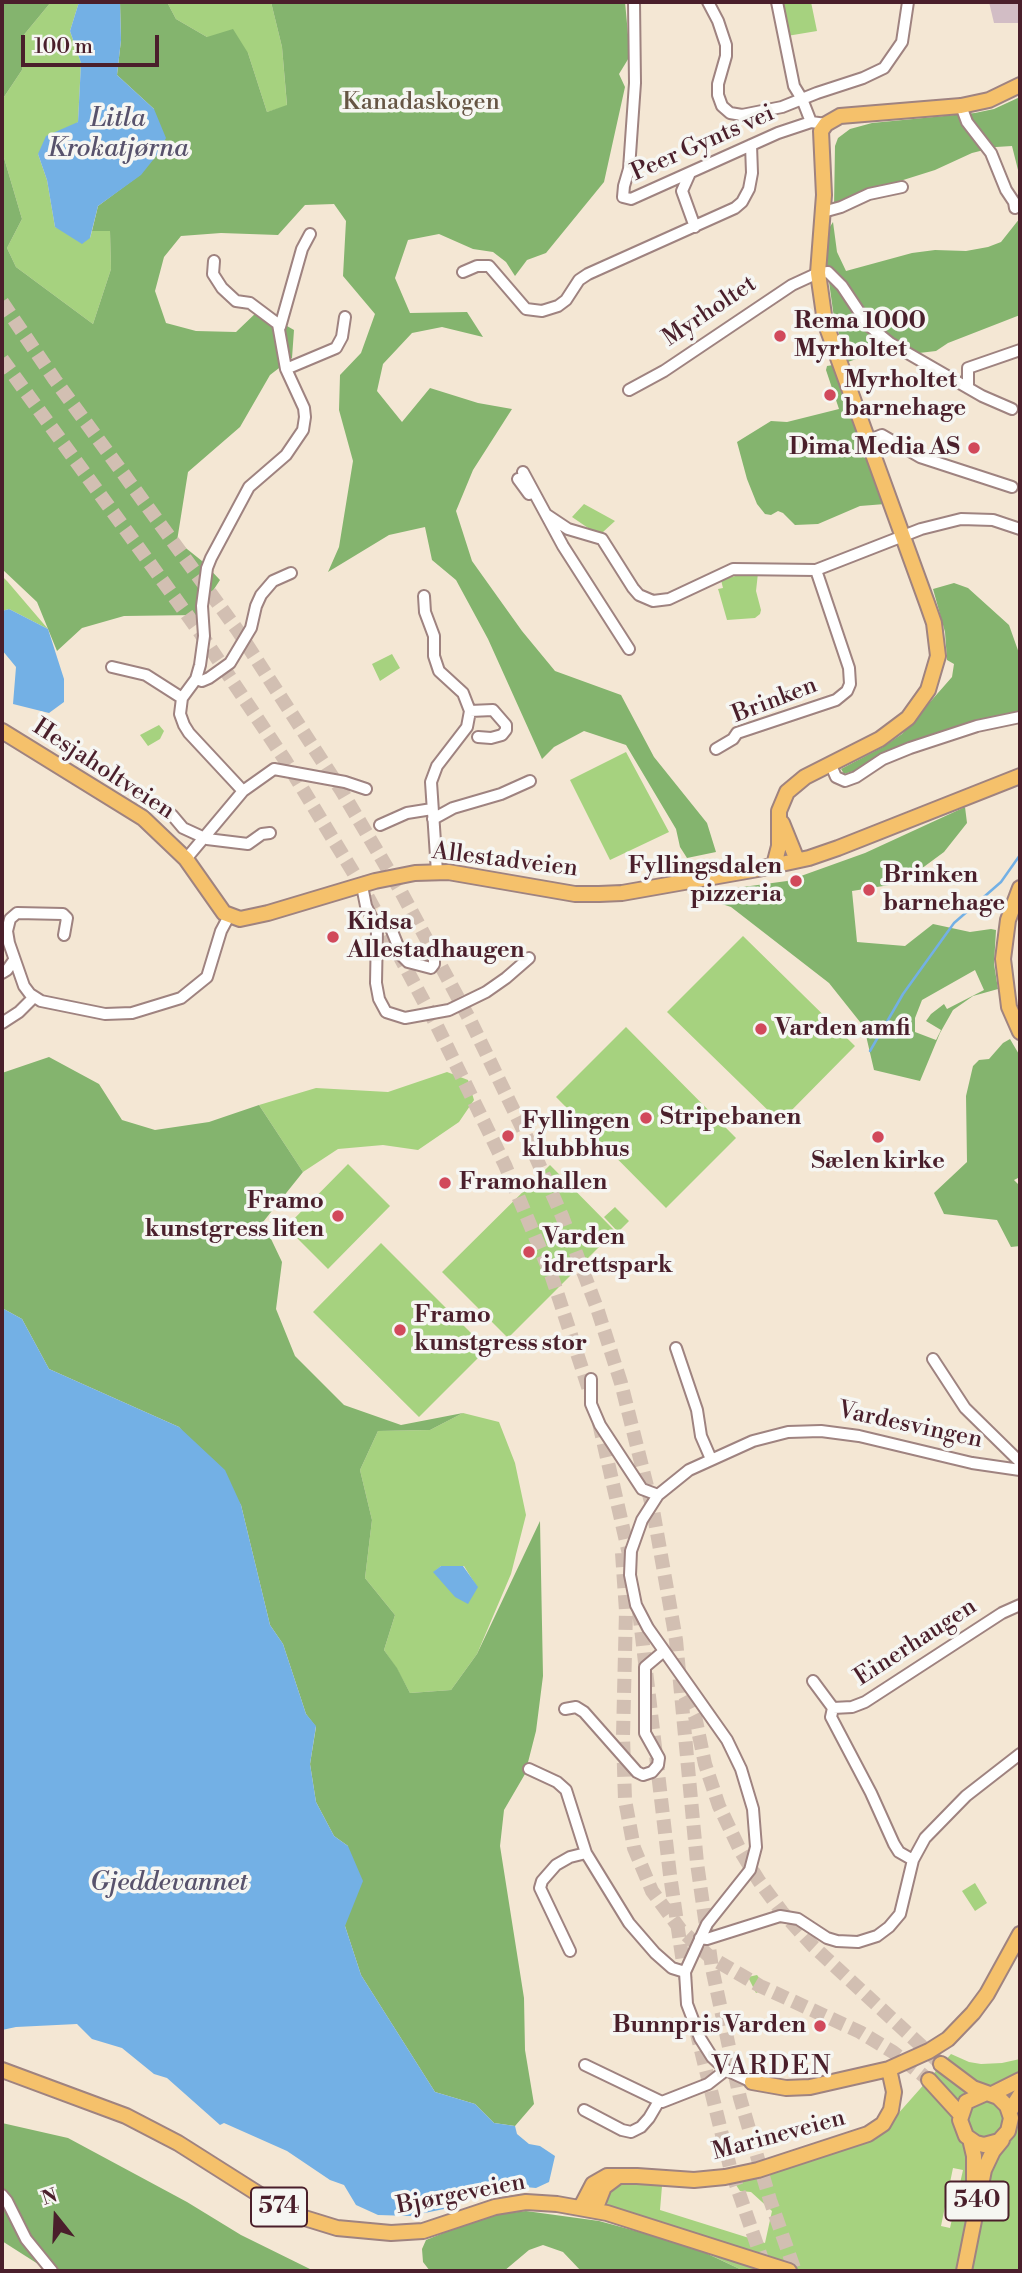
<!DOCTYPE html>
<meta charset="utf-8">
<style>
body{margin:0}
#map{position:relative;width:1022px;height:2273px;overflow:hidden;background:#f4e7d4;font-family:"Libre Bodoni",serif}
canvas{display:block}
.frame{position:absolute;inset:0;border:4px solid #4a1f2b;pointer-events:none}
.north{position:absolute;left:21px;top:2182px;width:70px;height:70px;-webkit-text-stroke:5px #f6f6f2;paint-order:stroke;rotate:342deg;font-size:19px;font-weight:700;line-height:28px;text-align:center;color:#4a1f2b}
.north::after{content:'';display:block;margin:auto;width:24px;height:32px;background:#4a1f2b;clip-path:polygon(50% 0,100% 100%,50% 72%,0 100%)}
.scale{position:absolute;left:21px;top:35px;width:138px;height:32px;box-sizing:border-box;border:4px solid #4a1f2b;border-top:0;padding-left:9px;font-size:21px;line-height:24px;white-space:nowrap;color:#4a1f2b;-webkit-text-stroke:5px #f6f6f2;paint-order:stroke}
</style>
<div id="map">
<canvas width="1022" height="2273"></canvas>
<div class="frame"></div>
<div class="north">N</div>
<div class="scale">100 m</div>
</div>
<script>
const g = document.querySelector('canvas').getContext('2d');
g.lineJoin = 'round';
function fillPath(path, color) {
  g.fillStyle = color;
  g.fill(path, 'evenodd');
}
function toPath(rows) {
  const path = new Path2D();
  for (const r of rows) {
    path.moveTo(r[0], r[1]);
    for (let i = 2; i < r.length; i += 2) path.lineTo(r[i], r[i + 1]);
  }
  return path;
}
function trace(path, color, width, dash) {
  g.strokeStyle = color;
  g.lineWidth = width;
  g.lineCap = dash ? 'butt' : 'round';
  g.setLineDash(dash || []);
  g.stroke(path);
}
function write(font, color, halo, rows, align = 'center') {
  g.font = font + ' "Libre Bodoni",serif';
  g.lineWidth = 7;
  g.setLineDash([]);
  g.textBaseline = 'middle';
  g.strokeStyle = halo;
  g.fillStyle = color;
  for (const [text, x, y, turn = 0] of rows) {
    g.save();
    g.translate(x, y);
    g.rotate((+turn || 0) * Math.PI / 180);
    g.textAlign = isNaN(turn) ? turn : align;
    if (halo) g.strokeText(text, 0, 0);
    g.fillText(text, 0, 0);
    g.restore();
  }
}
fillPath(toPath([
 [989,2,1020,2,1020,23,994,23]
]), '#d2bdc5');
fillPath(toPath([
 [51,2,79,2,70,31,81,63,78,122,38,154,47,180,55,227,90,238,92,231,110,231,111,269,93,324,16,267,7,248,22,219,2,151,2,100,22,70,23,36],
 [167,2,271,2,282,47,287,106,267,112,248,53,207,37,176,19],
 [780,2,811,2,817,31,787,36],
 [584,504,615,521,603,532,594,532,572,517],
 [758,573,756,591,761,610,760,614,755,618,727,620,719,592,718,589,723,588,721,580,739,575],
 [2,576,7,581,48,629,9,609,2,611],
 [392,654,400,668,380,681,372,664],
 [159,725,164,731,160,739,148,746,140,735],
 [626,752,669,832,610,860,570,780],
 [743,936,855,1046,780,1122,667,1012],
 [626,1027,736,1138,666,1208,556,1097],
 [447,1072,468,1080,474,1100,459,1122,418,1150,383,1145,338,1149,303,1172,259,1105,316,1088,388,1092],
 [348,1164,390,1206,328,1269,286,1227],
 [550,1165,615,1231,508,1338,442,1272],
 [615,1207,629,1221,618,1232,604,1217],
 [381,1243,487,1349,419,1417,313,1312],
 [463,1413,499,1422,515,1463,526,1515,511,1574,477,1654,451,1690,410,1693,397,1669,384,1650,395,1615,365,1578,372,1520,360,1470,378,1431,430,1430],
 [441,1566,464,1566,477,1587,434,1572],
 [975,1883,987,1903,975,1911,962,1891],
 [757,1975,767,1988,756,1993,748,1977],
 [951,2054,969,2062,981,2064,1002,2063,1020,2059,1020,2271,744,2271,609,2207,604,2198,614,2181,659,2184,662,2186,660,2210,765,2243,772,2211,751,2192,740,2191,734,2182,888,2125],
 [953,2168,963,2170,950,2228,941,2226]
]), '#a6d27f');
fillPath(toPath([
 [2,2,51,2,23,36,22,70,2,100],
 [120,2,167,2,176,19,207,37,233,29,248,53,267,112,287,105,282,47,271,2,625,2,630,56,619,74,625,87,604,182,546,253,527,260,515,276,506,262,493,252,473,249,439,234,408,240,395,278,410,313,467,312,483,337,442,327,412,333,383,364,377,391,402,422,430,388,478,403,512,409,473,470,456,511,472,561,522,631,555,671,621,695,654,757,707,823,716,852,687,858,680,847,676,829,626,745,584,731,554,747,542,759,488,639,456,580,432,560,425,527,389,535,328,572,339,547,353,461,339,410,340,375,361,353,375,314,343,276,346,221,334,204,305,205,278,235,221,233,181,236,164,257,155,291,166,323,196,331,236,332,259,310,294,330,292,358,270,375,240,427,188,472,177,541,202,561,220,580,197,615,124,616,82,628,57,651,37,602,2,569,2,151,22,219,7,248,16,267,93,324,111,269,110,231,92,231,98,206,141,174,154,109,117,75,121,40],
 [1020,97,1020,178,1012,146,996,147,972,153,935,170,881,187,834,207,835,146,838,138,850,129,872,123,975,113,994,109],
 [1020,218,1020,315,948,343,936,351,919,353,900,344,880,356,867,355,848,362,834,318,827,267,828,230,833,222,837,252,846,271,912,253,935,250,966,251,988,247,1001,242],
 [833,365,885,504,860,506,818,524,795,525,783,513,778,511,771,515,765,514,757,504,747,479,737,442,771,421,787,422,839,409,826,370,827,366],
 [954,583,968,588,1009,625,1020,656,1020,711,999,715,895,748,857,770,844,774,841,769,883,747,902,734,952,677,954,664,947,660,945,632,933,589],
 [965,807,967,823,944,852,902,883,852,891,857,942,905,946,933,924,970,932,991,929,996,930,994,964,998,989,973,996,953,1010,940,1033,920,1081,874,1070,864,1027,829,983,731,907,701,897,699,893,787,881,865,853],
 [975,970,984,990,947,1009,944,1004,931,1014,926,1021,941,1030,936,1040,915,1032,915,1018,922,1000],
 [1010,1039,1020,1056,1020,1177,1014,1180,1020,1186,1020,1246,1011,1247,997,1220,944,1214,934,1193,967,1162,966,1096,973,1066,979,1060,989,1059,1003,1043],
 [49,1057,99,1084,122,1120,155,1130,209,1122,259,1105,303,1172,263,1222,282,1262,276,1309,295,1356,344,1405,401,1425,463,1413,430,1430,378,1431,360,1470,372,1520,365,1578,395,1615,384,1650,397,1668,410,1693,451,1690,477,1654,540,1521,543,1676,536,1731,525,1774,504,1810,500,1846,524,1998,525,2050,534,2104,515,2126,494,2123,475,2104,435,2092,361,1975,345,1926,348,1846,334,1836,316,1802,310,1764,316,1727,306,1714,283,1644,270,1625,241,1505,179,1427,49,1369,22,1319,2,1308,2,1073],
 [2,2123,68,2138,187,2202,241,2235,314,2271,49,2271,2,2241],
 [526,2211,599,2221,647,2234,678,2240,744,2271,581,2271,563,2252,543,2245,529,2250,504,2271,430,2271,423,2262,422,2249,426,2240,486,2216]
]), '#84b46e');
fillPath(toPath([
 [79,2,120,2,121,40,117,75,154,109,166,138,157,155,141,175,98,206,90,238,82,244,55,227,47,180,38,154,46,136,78,122,81,63,70,31],
 [9,609,48,629,64,679,64,702,49,713,13,704,16,667,2,650,2,611],
 [2,1308,22,1319,49,1369,179,1427,225,1470,241,1505,270,1625,283,1644,306,1714,316,1726,310,1764,316,1802,334,1836,348,1846,363,1881,345,1926,361,1975,435,2092,475,2104,494,2123,515,2126,517,2134,529,2144,540,2146,555,2156,549,2182,536,2188,525,2187,480,2195,444,2209,410,2216,378,2215,356,2205,344,2185,330,2180,287,2151,224,2123,220,2125,167,2078,154,2074,122,2048,92,2039,77,2024,16,2027,2,2030],
 [441,1566,463,1566,478,1587,468,1604,455,1597,433,1572]
]), '#73b0e5');
trace(toPath([
 [870,1051,903,994,954,923,1001,882,1020,855]
]), '#73b0e5', 2.5);
trace(toPath([
 [2,302,55,380,238,631,341,790,399,888,471,1022,530,1144,562,1216,597,1308,621,1383,653,1510,676,1640,697,1863,712,1968,740,2098,770,2200,795,2271],
 [2,359,201,634,285,760,364,890,437,1026,505,1165,552,1277,591,1396],
 [599,1423,631,1563],
 [622,1553,626,1611,623,1736,625,1800,634,1848,652,1891,680,1929,710,1957,760,1986,860,2032,893,2052,929,2080],
 [639,1611,670,1875,686,1983],
 [685,1696,695,1716,705,1764,719,1806,741,1852,759,1881,782,1912,813,1946,941,2064],
 [696,2030,730,2167,766,2271]
]), '#d2bfb2', 14, [14, 7]);
const minor = toPath([
 [634,2,635,83,629,169,624,186,623,197,631,199,778,133,811,122,826,124],
 [708,2,718,21,726,45,726,56,718,84,718,95,722,106,730,113,742,115,782,107,817,93,863,78,884,68,902,42,908,2],
 [777,2,794,86,802,99,811,122],
 [961,106,967,122,991,153,1006,190,1014,202,1015,208],
 [690,173,682,191,695,227],
 [823,212,841,207,869,194,902,187],
 [463,272,477,266,489,266,526,309,542,311,558,306,566,300,579,280,588,274,735,208,742,202,749,189,752,173,751,145],
 [280,327,302,249,310,234],
 [286,369,336,348,342,337,345,317],
 [968,388,968,368,1020,350],
 [629,390,664,371,792,285,818,273,828,272,842,286,868,325,890,343,982,396,1012,409],
 [867,441,882,435,920,457,1012,487],
 [523,472,563,546,629,649],
 [518,479,529,494],
 [547,515,568,529,602,539,633,588,639,595,653,601,669,599,733,569,816,570,921,529,961,519,993,520,1020,529],
 [424,596,425,612,434,636,434,656,439,671,463,693,470,711,467,727,437,766,431,782,437,872],
 [112,667,146,675,182,698],
 [196,679,202,681,209,678,230,663,251,628,256,606,261,595,273,581,291,573],
 [470,711,493,710,506,725,506,730,502,735,491,738,478,737],
 [716,749,733,739,737,733,836,700,847,691,850,684,849,668,816,570],
 [830,763,836,777,845,781,856,777,883,759,910,748,977,726,1020,717],
 [243,791,274,769,345,782,366,789],
 [172,815,183,828,207,839,248,844,262,834,270,833],
 [433,819,453,808,501,794,530,781],
 [380,825,407,813,432,809],
 [186,859,243,791,189,733,184,725,180,714,182,698,196,679,200,665,204,636,202,606,207,568,211,558,249,487,286,455,303,430,305,417,304,408,286,369,278,324,250,303,236,301,222,288,213,274,214,261],
 [362,886,366,906,377,929,376,983,379,999,386,1012,405,1018,449,1010,486,992,506,978,529,958],
 [375,924,382,922,390,926,402,956,408,962,431,968,434,964,434,950],
 [64,935,67,918,63,914,17,913,10,919,7,931,9,943,24,986,30,994,41,1001,105,1014,132,1013,181,998,207,977,221,931,229,916],
 [2,973,7,970,14,960],
 [2,1023,19,1012,34,997],
 [676,1348,697,1410,701,1436,711,1459],
 [933,1359,965,1408,1020,1462],
 [591,1379,591,1404,600,1425,642,1489,658,1495],
 [813,1681,833,1708,852,1707,865,1702,1002,1613,1020,1605],
 [833,1708,831,1717,871,1793,894,1844,899,1852,913,1860],
 [565,1709,576,1707,584,1712,637,1772,643,1775,652,1772,658,1765,659,1758,645,1733,645,1667,664,1651],
 [529,1769,557,1782,566,1790,586,1853,629,1923,655,1953,672,1968,685,1972],
 [700,1938,707,1939,780,1916,798,1919,827,1938,837,1941,858,1942,877,1936,889,1927,900,1914,913,1860,925,1838,966,1796,1020,1754],
 [570,1951,540,1888,542,1881,556,1865,570,1857,586,1853],
 [585,2065,662,2102,708,2084,726,2070],
 [752,2082,726,2070,712,2057,700,2038,687,2004,685,1972,707,1924,750,1870,756,1847,753,1809,741,1769,727,1740,648,1628,636,1605,630,1575,631,1551,642,1520,658,1495,689,1470,753,1441,788,1432,821,1431,859,1436,972,1463,1020,1470],
 [584,2110,622,2130,631,2132,641,2127,649,2118,659,2101],
 [2,2195,7,2201,26,2239,52,2271]
]);
const major = toPath([
 [2,731,143,818,186,859,224,913,240,919,268,913,375,881,415,873,448,872,575,894,599,894,622,893,758,869,809,858,838,848,1020,776],
 [782,823,797,860],
 [774,865,779,846,779,811,787,792,805,777,880,739,908,718,928,690,938,656,934,623,927,603,825,322,818,273,824,195,821,131,826,124,840,116,961,106,989,100,1020,85],
 [1020,888,1008,920,1003,959,1009,1007,1020,1032],
 [941,2064,973,2088,998,2097,1007,2106,1011,2118,1008,2131,999,2141,984,2145,976,2143,966,2136,960,2120,966,2102,984,2094],
 [2,2070,126,2116,178,2143,279,2207,298,2216,337,2228,391,2233,423,2231,495,2207,526,2202,557,2204,607,2213,789,2271],
 [929,2080,960,2114],
 [752,2082,786,2088,810,2087,889,2069,929,2051,948,2039,973,2013,987,1994,1020,1934],
 [992,2094,1020,2080],
 [1010,2111,1020,2095],
 [970,2139,974,2156,974,2181],
 [581,2207,593,2184,607,2176,637,2176,694,2180,725,2177,758,2170,868,2134,883,2124,891,2110,894,2092,889,2069],
 [595,2210,604,2187,616,2178],
 [964,2271,984,2170,993,2151,1002,2140]
]);
trace(minor, '#9f8380', 14);
trace(major, '#9f8380', 18);
trace(minor, '#fff', 10);
trace(major, '#f5c16b', 14);
for (const [x, y, r, color] of [
 [780,336,7,"#d1495b"],
 [830,395,7,"#d1495b"],
 [974,448,7,"#d1495b"],
 [796,881,7,"#d1495b"],
 [869,890,7,"#d1495b"],
 [333,937,7,"#d1495b"],
 [761,1029,7,"#d1495b"],
 [646,1118,7,"#d1495b"],
 [508,1136,7,"#d1495b"],
 [878,1137,7,"#d1495b"],
 [445,1183,7,"#d1495b"],
 [338,1216,7,"#d1495b"],
 [529,1252,7,"#d1495b"],
 [400,1330,7,"#d1495b"],
 [820,2026,7,"#d1495b"]
]) {
  const dot = new Path2D();
  dot.arc(x, y, r, 0, 2 * Math.PI);
  g.fillStyle = color;
  g.fill(dot);
  trace(dot, '#f6f6f2', 2.5);
}
for (const [x, y, w] of [
 [977,2201,63],
 [279,2207,56]
]) {
  const box = new Path2D();
  box.roundRect(x - w / 2, y - 19.5, w, 39, 5);
  g.fillStyle = '#f6f6f2';
  g.fill(box);
  trace(box, '#4a1f2b', 2);
}
write('bold 23px', '#4a1f2b', null, [
 ["540",977,2201],
 ["574",279,2207]
]);
write('24px', '#654', '#f6f6f2', [
 ["Kanadaskogen",421,103]
]);
write('24px', '#4a1f2b', '#f6f6f2', [
 ["Peer Gynts vei",703,144,-24],
 ["Myrholtet",710,312,-34],
 ["Brinken",775,701,-21],
 ["Hesjaholtveien",103,770,33],
 ["Allestadveien",505,861,7],
 ["Vardesvingen",910,1426,12],
 ["Einerhaugen",916,1643,-33],
 ["Marineveien",779,2136,-15],
 ["Bjørgeveien",461,2195,-11]
]);
write('bold 24px', '#4a1f2b', '#f6f6f2', [
 ["Rema 1000",794,322],
 ["Myrholtet",794,350],
 ["Myrholtet",844,381],
 ["barnehage",844,409],
 ["Dima Media AS",960,448,"right"],
 ["Fyllingsdalen",782,867,"right"],
 ["pizzeria",782,895,"right"],
 ["Brinken",883,876],
 ["barnehage",883,904],
 ["Kidsa",347,923],
 ["Allestadhaugen",347,951],
 ["Varden amfi",775,1029],
 ["Stripebanen",660,1118],
 ["Fyllingen",522,1122],
 ["klubbhus",522,1150],
 ["Sælen kirke",878,1162,"center"],
 ["Framohallen",459,1183],
 ["Framo",324,1202,"right"],
 ["kunstgress liten",324,1230,"right"],
 ["Varden",543,1238],
 ["idrettspark",543,1266],
 ["Framo",414,1316],
 ["kunstgress stor",414,1344],
 ["Bunnpris Varden",806,2026,"right"]
], 'left');
write('italic 26px', '#58526c', '#f6f6f2', [
 ["Litla",118,120],
 ["Krokatjørna",118,150],
 ["Gjeddevannet",169,1884]
]);
g.letterSpacing = '2px';
write('26px', '#4a1f2b', '#f6f6f2', [
 ["VARDEN",772,2068]
]);
g.letterSpacing = '0px';
</script>
